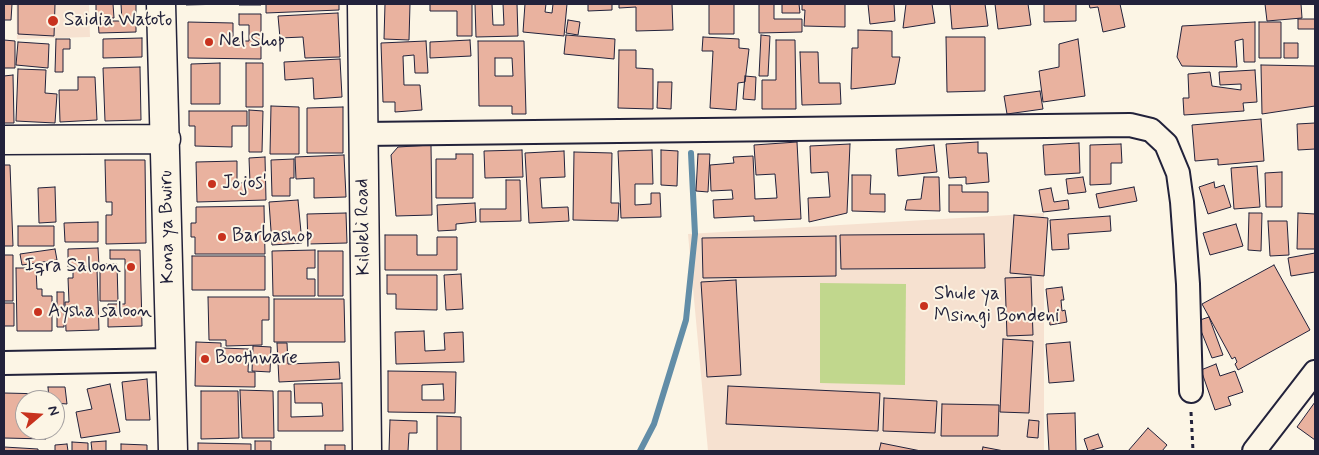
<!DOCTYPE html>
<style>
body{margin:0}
#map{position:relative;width:1319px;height:455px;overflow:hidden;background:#fcf5e5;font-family:Mynerve,sans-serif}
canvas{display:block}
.frame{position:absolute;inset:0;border:5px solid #22223b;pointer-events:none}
.north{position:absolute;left:15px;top:390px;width:50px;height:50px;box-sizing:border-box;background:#fcf5e5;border:1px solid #a5a1a1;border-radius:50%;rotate:72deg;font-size:14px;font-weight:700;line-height:20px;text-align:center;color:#22223b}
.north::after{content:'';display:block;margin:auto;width:18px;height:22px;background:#c8321e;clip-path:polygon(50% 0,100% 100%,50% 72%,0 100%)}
</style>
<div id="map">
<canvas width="1319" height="455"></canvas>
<div class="frame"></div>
<div class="north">N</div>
</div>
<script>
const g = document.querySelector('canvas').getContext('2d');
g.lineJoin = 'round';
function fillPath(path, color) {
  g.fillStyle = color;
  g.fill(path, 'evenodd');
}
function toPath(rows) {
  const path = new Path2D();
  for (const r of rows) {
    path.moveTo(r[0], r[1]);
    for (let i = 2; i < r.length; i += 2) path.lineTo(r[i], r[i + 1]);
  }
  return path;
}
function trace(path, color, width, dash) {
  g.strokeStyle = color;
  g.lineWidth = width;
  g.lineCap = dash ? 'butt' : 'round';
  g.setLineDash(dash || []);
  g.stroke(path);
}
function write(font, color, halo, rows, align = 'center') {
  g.font = font + ' Mynerve,sans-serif';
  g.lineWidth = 4;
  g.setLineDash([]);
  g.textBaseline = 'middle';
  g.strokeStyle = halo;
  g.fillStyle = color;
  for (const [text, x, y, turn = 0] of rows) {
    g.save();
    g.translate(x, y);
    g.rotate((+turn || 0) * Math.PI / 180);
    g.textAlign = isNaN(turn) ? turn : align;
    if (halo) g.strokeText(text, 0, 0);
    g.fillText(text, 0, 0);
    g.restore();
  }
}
fillPath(toPath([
 [16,4,89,4,90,37,17,39],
 [1044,213,1044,451,708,451,688,234]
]), '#f6e1d0');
fillPath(toPath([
 [820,283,906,284,905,385,820,383]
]), '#c1d78d');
trace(toPath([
 [640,451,654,424,686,320,695,234,691,153]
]), '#628da7', 6);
const building = toPath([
 [4,4,12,4,11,20,4,20,4,4],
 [18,4,55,4,54,36,18,34,18,4],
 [96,4,113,4,114,18,96,18,96,4],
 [121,4,136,4,136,32,99,33,98,21,122,21,121,4],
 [186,4,226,4,186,5,186,4],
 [238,4,261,4,261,5,239,5,238,4],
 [266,4,339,4,339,10,266,13,266,4],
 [385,4,410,4,409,40,384,39,385,4],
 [430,4,472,4,472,36,457,36,457,11,430,11,430,4],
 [475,4,492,4,493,25,504,25,503,4,517,4,518,36,476,37,475,4],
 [525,4,546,4,545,12,552,13,553,4,567,4,564,36,523,32,525,4],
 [588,4,612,4,612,10,588,11,588,4],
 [619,4,672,4,673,30,636,31,636,7,619,8,619,4],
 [709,4,734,4,734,34,709,34,709,4],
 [759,4,774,4,774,19,802,19,802,32,759,33,759,4],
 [782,4,799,4,800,13,782,13,782,4],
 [802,4,845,4,845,27,804,26,805,10,802,10,802,4],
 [868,4,894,4,895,21,870,24,868,4],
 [906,4,932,4,935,23,903,28,906,4],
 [950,4,985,4,988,26,952,29,950,4],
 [995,4,1028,4,1031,25,998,29,995,4],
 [1044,4,1076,4,1076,21,1044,22,1044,4],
 [1089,4,1120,4,1125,27,1103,32,1098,7,1090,8,1089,4],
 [1265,4,1301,4,1302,18,1267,21,1265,4],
 [338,13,340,57,305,58,303,37,280,38,278,16,338,13],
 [239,14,261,14,261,59,188,58,188,22,233,23,233,41,249,41,249,25,239,25,239,14],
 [1298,19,1315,19,1315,29,1298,29,1298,19],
 [568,20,580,22,578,35,566,33,568,20],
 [1255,22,1255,62,1244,62,1243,39,1235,41,1237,67,1182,66,1177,57,1182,26,1255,22],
 [1259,22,1281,22,1281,58,1259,58,1259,22],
 [858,30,892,31,892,57,900,57,895,84,851,89,852,48,858,48,858,30],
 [566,35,615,39,614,59,564,54,566,35],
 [761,35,770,36,768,76,759,76,761,35],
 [703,37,739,39,739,48,749,49,745,82,738,83,736,110,710,108,713,51,702,51,703,37],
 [946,37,985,37,985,91,947,92,946,37],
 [142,38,142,57,103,58,103,39,142,38],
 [56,39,70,39,70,49,63,49,63,72,55,72,56,39],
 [1078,39,1085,96,1043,102,1039,71,1059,67,1059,44,1078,39],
 [4,40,15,41,15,68,4,68,4,40],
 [470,40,471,56,430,58,430,42,470,40],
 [776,40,795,40,796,109,762,109,762,80,776,80,776,40],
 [426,41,428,73,415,73,414,55,403,56,404,85,420,85,422,110,395,112,395,102,383,102,381,43,426,41],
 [478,41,524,41,526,114,512,114,512,106,479,106,478,41],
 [495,58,512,58,513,76,495,76,495,58],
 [18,42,49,44,48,68,16,65,18,42],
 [1284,43,1298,43,1298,58,1284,58,1284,43],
 [619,50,636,50,636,68,653,69,653,109,618,108,619,50],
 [800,52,818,52,819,83,840,83,841,104,802,105,800,52],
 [340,59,342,97,314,99,313,78,285,80,284,62,340,59],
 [220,63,220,104,191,104,191,64,220,63],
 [246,63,263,63,263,107,246,107,246,63],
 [1261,65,1315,66,1315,106,1262,114,1261,65],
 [140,67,141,120,105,121,103,68,140,67],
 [18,69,46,70,45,93,57,94,55,123,16,121,18,69],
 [1255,70,1257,102,1243,103,1244,111,1184,115,1183,98,1189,98,1188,74,1210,72,1212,86,1241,90,1241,84,1220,85,1219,72,1255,70],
 [13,75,14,123,4,123,4,76,13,75],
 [745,76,756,77,755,100,743,99,745,76],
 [78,77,95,77,97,120,60,122,59,90,78,90,78,77],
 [658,82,672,82,671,109,657,108,658,82],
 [1040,91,1043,109,1007,114,1004,96,1040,91],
 [271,106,299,107,299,154,270,154,271,106],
 [343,107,343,153,307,153,307,108,343,107],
 [249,110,263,111,262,152,249,152,249,110],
 [189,111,247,111,247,126,232,126,232,147,195,146,195,126,189,126,189,111],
 [1261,119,1264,161,1218,165,1218,159,1195,161,1192,125,1261,119],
 [1315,123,1315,149,1298,150,1297,124,1315,123],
 [797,142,801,219,754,221,754,216,714,218,713,200,733,199,732,190,711,191,710,165,734,163,733,157,753,156,755,199,777,198,775,174,756,175,754,145,797,142],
 [978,142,978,153,987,153,989,182,966,184,966,177,949,178,946,144,978,142],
 [1079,143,1080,173,1045,175,1043,145,1079,143],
 [850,144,847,213,809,222,808,198,830,197,828,172,811,173,810,146,850,144],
 [1121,144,1122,163,1111,163,1111,184,1090,185,1090,145,1121,144],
 [431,145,432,215,396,216,391,155,398,147,431,145],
 [934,145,937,172,898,176,896,149,934,145],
 [522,150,523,177,485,178,484,151,522,150],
 [652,150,653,184,635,184,635,205,651,204,651,193,660,193,661,217,621,218,618,151,652,150],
 [661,150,678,151,677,186,661,185,661,150],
 [564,151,565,177,540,178,542,208,568,207,569,221,529,223,525,153,564,151],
 [574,152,612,153,611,203,619,203,618,221,573,220,574,152],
 [456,154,473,154,473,198,436,198,436,159,456,159,456,154],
 [698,154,710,154,708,192,696,191,698,154],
 [344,155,346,197,314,198,314,178,296,179,295,157,344,155],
 [265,157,266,200,197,202,196,162,237,161,237,183,250,183,249,158,265,157],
 [294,159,294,178,290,178,290,196,272,196,271,160,294,159],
 [105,160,145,160,146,243,106,244,106,215,112,215,112,202,106,202,105,160],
 [4,165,10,165,13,246,4,246,4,165],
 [1257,166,1260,207,1234,209,1231,168,1257,166],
 [1282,172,1282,207,1266,207,1265,173,1282,172],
 [852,175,871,175,870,194,885,194,885,212,852,211,852,175],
 [924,177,939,177,940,211,905,210,907,200,921,199,924,177],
 [1083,177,1086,192,1068,194,1066,179,1083,177],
 [506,180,520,180,521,221,480,222,480,209,506,209,506,180],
 [1214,182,1215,188,1224,185,1231,207,1208,214,1199,187,1214,182],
 [949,185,962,185,962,192,988,192,988,212,949,212,949,185],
 [55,187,56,222,39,223,38,188,55,187],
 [1134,187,1137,201,1099,208,1096,194,1134,187],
 [1051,188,1054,202,1068,200,1069,209,1043,212,1039,190,1051,188],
 [298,200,302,243,272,245,269,202,298,200],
 [475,203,476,222,456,224,456,230,438,231,437,205,475,203],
 [264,206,265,254,195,254,195,237,191,237,191,223,196,223,196,207,264,206],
 [346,213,347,243,308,244,307,214,346,213],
 [1249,213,1262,213,1261,251,1248,250,1249,213],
 [1298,213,1315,214,1315,249,1297,249,1298,213],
 [1014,215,1048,218,1044,276,1010,273,1014,215],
 [1110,216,1111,231,1068,234,1069,249,1052,250,1050,220,1110,216],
 [1268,221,1287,221,1289,255,1270,256,1268,221],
 [98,222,98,242,65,242,64,223,98,222],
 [1236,224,1243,246,1210,255,1203,233,1236,224],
 [18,226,54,226,54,246,18,246,18,226],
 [984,234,985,268,841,269,840,235,984,234],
 [385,235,417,235,417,255,437,255,437,237,457,237,457,270,385,270,385,235],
 [836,236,836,276,703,278,702,238,836,236],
 [98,248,99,266,68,267,68,249,98,248],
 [55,249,57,260,22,265,20,254,55,249],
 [110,250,140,250,142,326,108,327,108,304,125,304,125,259,110,259,110,250],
 [315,250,315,268,307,268,307,279,315,279,315,296,273,296,272,251,315,250],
 [318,251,343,251,343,296,318,296,318,251],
 [1315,253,1315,272,1291,276,1288,258,1315,253],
 [4,255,13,255,13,301,4,301,4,255],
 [192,256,265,256,265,290,192,290,192,256],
 [100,264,117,264,118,301,100,301,100,264],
 [1274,265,1310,330,1238,370,1235,364,1237,362,1235,357,1232,359,1202,304,1274,265],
 [16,268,36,268,37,289,42,289,42,296,52,296,52,331,17,331,16,268],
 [73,269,97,269,99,330,66,331,65,302,69,302,68,278,73,278,73,269],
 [461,274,463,309,446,310,444,275,461,274],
 [387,275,437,275,437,310,396,309,396,294,387,294,387,275],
 [1031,277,1033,335,1007,336,1005,278,1031,277],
 [736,280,741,375,707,377,701,282,736,280],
 [1062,287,1064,300,1061,300,1062,311,1065,310,1067,322,1050,325,1046,289,1062,287],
 [57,292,64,292,64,327,57,327,57,292],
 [208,297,269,297,269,320,262,320,262,345,226,346,226,340,209,340,208,297],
 [274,299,344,299,345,342,274,342,274,299],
 [4,303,14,303,14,326,4,326,4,303],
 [1209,317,1223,355,1212,358,1197,321,1209,317],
 [424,331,425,351,445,350,444,333,463,332,464,362,396,364,395,332,424,331],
 [1003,339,1033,341,1029,413,1000,412,1003,339],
 [196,342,221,343,221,348,249,349,248,372,255,372,255,387,195,386,196,342],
 [1070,342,1074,381,1049,383,1046,344,1070,342],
 [277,343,287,343,288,364,339,362,340,379,279,382,277,343],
 [253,346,271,347,270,372,252,371,253,346],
 [1216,364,1220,376,1235,371,1243,392,1228,397,1231,405,1215,410,1201,370,1216,364],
 [388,371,456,372,455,413,388,412,388,371],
 [443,384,444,400,422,400,422,385,443,384],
 [147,379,150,420,126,420,122,382,147,379],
 [342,383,343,431,278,431,278,391,291,391,291,417,323,416,322,403,295,403,294,384,342,383],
 [110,384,120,432,81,438,76,412,92,409,87,389,110,384],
 [728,386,880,393,878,431,726,424,728,386],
 [48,387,65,387,67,404,55,403,55,400,49,400,48,387],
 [240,390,273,391,274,438,242,438,240,390],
 [201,391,238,391,239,438,201,439,201,391],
 [4,393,46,394,46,400,25,400,25,430,46,430,46,439,4,438,4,393],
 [884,398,937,401,935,433,883,431,884,398],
 [1315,402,1315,440,1297,427,1315,402],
 [942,404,999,405,998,436,941,436,942,404],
 [1075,413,1076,451,1049,451,1047,414,1075,413],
 [437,416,461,417,461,451,437,451,437,416],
 [390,420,417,421,417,433,409,433,408,451,421,451,389,451,390,420],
 [1029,420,1039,421,1038,438,1027,437,1029,420],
 [1148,428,1167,445,1162,451,1128,451,1148,428],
 [1098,434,1103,447,1088,451,1084,439,1098,434],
 [106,441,106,451,92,451,91,442,106,441],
 [255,441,271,441,271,451,255,451,255,441],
 [72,442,88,443,88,451,72,451,72,442],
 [198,443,251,444,251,451,198,451,198,443],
 [881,443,921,451,879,451,881,443],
 [67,444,68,451,55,451,55,445,67,444],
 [121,444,147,445,147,451,121,451,121,444],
 [325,445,345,445,345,451,325,451,325,445],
 [4,447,38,449,38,451,4,451,4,447],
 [983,447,1004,451,982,451,983,447]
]);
fillPath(building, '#e9b29f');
trace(building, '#22223b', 1);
const street = toPath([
 [363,134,1130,125,1151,130,1166,144,1178,173,1182,202,1188,284,1191,391],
 [4,363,171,360],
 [1254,451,1315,372]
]);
const secondary = toPath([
 [161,4,173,451],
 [362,4,367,451],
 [4,140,166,139]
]);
trace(street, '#22223b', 26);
trace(secondary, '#22223b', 31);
trace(toPath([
 [1191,412,1193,451]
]), '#22223b', 3, [4, 4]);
trace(street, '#fcf5e5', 22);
trace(secondary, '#fcf5e5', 28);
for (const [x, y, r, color] of [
 [53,21,6,"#c8321e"],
 [209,42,5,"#c8321e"],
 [212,184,5,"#c8321e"],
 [222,237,5,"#c8321e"],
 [131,267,5,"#c8321e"],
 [924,306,5,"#c8321e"],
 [38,312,5,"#c8321e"],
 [205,359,5,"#c8321e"]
]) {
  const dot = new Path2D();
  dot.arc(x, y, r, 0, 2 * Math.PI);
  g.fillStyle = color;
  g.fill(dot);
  trace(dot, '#fcf5e5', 2);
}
write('19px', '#22223b', '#fcf5e5', [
 ["Saidia Watoto",64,21],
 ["Nel Shop",219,42],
 ["Jojos'",222,184],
 ["Barbashop",232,237],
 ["Iqra Saloon",121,267,"right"],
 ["Shule ya",934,295],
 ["Msingi Bondeni",934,317],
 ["Aysha saloon",48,312],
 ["Boothware",215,359]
], 'left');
write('19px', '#22223b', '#fcf5e5', [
 ["Kona ya Bwiru",168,227,-91],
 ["Kiloleli Road",364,227,-91]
]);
</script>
